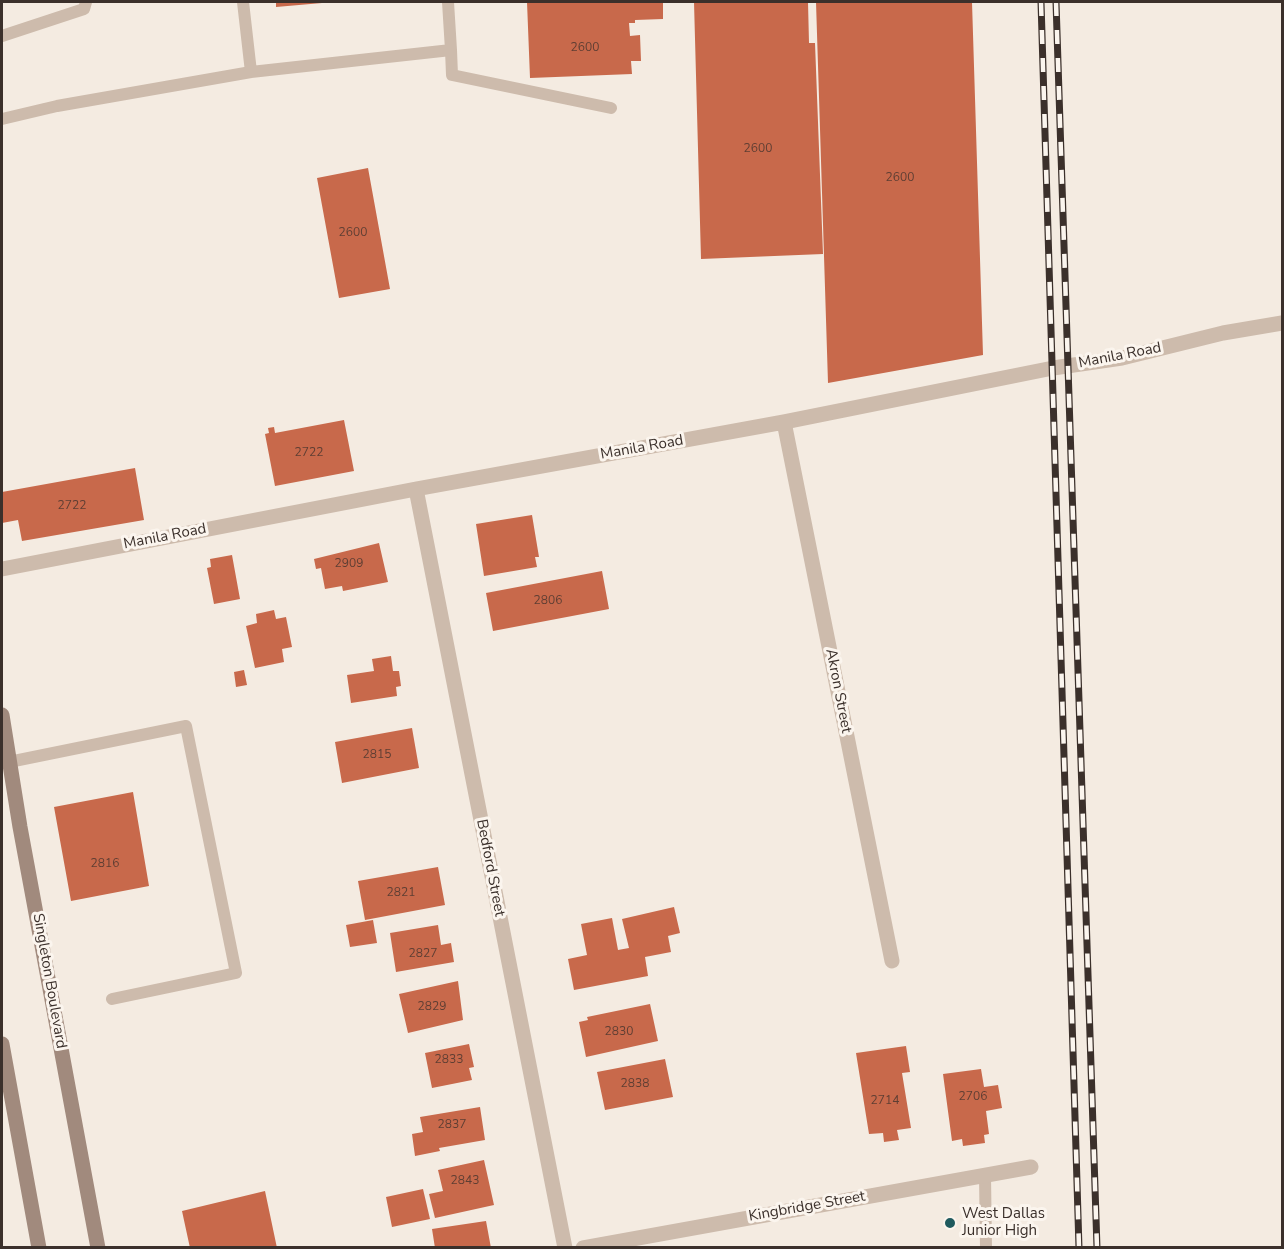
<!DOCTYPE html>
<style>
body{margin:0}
#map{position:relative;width:1284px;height:1249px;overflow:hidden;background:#f4ebe1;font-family:"Nunito Sans",sans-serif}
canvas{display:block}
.frame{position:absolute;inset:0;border:3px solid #3b302b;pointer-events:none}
</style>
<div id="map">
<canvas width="1284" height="1249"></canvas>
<div class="frame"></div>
</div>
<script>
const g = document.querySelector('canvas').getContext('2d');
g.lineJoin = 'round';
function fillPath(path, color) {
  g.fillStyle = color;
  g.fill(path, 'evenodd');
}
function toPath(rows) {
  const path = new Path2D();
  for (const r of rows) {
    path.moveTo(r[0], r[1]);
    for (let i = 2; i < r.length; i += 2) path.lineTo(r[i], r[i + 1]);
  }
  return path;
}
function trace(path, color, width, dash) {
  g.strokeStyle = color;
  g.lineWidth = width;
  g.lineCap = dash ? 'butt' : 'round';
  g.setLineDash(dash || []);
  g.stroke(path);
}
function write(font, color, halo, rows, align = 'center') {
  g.font = font + ' "Nunito Sans",sans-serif';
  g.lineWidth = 6;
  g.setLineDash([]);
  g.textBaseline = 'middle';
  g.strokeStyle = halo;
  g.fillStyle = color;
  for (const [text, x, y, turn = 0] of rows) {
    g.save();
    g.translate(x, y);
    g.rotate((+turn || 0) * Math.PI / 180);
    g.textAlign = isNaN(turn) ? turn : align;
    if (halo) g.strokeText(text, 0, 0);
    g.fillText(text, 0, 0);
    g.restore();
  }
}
fillPath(toPath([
 [276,2,322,2,322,3,276,7],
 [527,2,663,2,663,19,635,20,635,23,629,23,630,36,640,35,641,61,631,61,632,74,530,78],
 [694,2,808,2,809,43,815,43,823,254,701,259],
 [816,2,972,2,983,355,828,383],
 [368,168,390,289,339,298,317,178],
 [344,420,354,471,275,486,265,434,269,433,268,428,274,427,275,433],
 [135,468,144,520,22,541,18,520,2,523,2,492],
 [532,515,539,557,535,557,537,567,484,576,476,524],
 [379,543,388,582,343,591,342,586,325,589,321,568,316,569,314,559],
 [232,555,240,599,214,604,207,568,211,567,210,559],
 [602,571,609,609,493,631,486,593],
 [274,610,276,619,286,617,292,647,282,649,284,662,255,668,246,626,257,623,256,614],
 [391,656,393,671,399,671,401,686,396,687,397,696,351,703,347,675,374,671,372,659],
 [244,670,247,685,236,687,234,672],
 [412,728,419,768,342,783,335,742],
 [133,792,149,886,71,901,54,807],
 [438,867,445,905,365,920,358,881],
 [674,907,680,933,668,936,671,952,645,957,648,976,574,990,568,959,587,955,581,924,612,918,618,950,629,948,622,919],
 [373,920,377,943,350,947,346,925],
 [438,925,441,945,451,943,454,962,396,972,390,933],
 [458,981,463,1020,408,1033,399,994],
 [650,1004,658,1041,586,1057,579,1022,588,1020,587,1017],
 [469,1044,474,1067,469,1068,472,1080,432,1088,425,1053],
 [906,1046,910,1072,902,1073,911,1128,897,1130,899,1140,884,1142,883,1133,869,1134,856,1053],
 [665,1059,673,1097,605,1110,597,1072],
 [981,1069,984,1087,998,1085,1002,1108,986,1111,989,1134,984,1135,985,1143,963,1146,962,1139,952,1141,943,1074],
 [480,1107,485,1140,439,1148,440,1151,415,1156,412,1134,423,1132,420,1117],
 [484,1160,494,1205,435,1218,429,1194,443,1191,438,1170],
 [423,1189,430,1219,392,1227,386,1197],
 [265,1191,277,1248,190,1248,182,1211],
 [486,1221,491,1248,435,1248,432,1229]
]), '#c8694b');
trace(toPath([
 [243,2,251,72],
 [448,2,451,50],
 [2,36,84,9,86,2],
 [2,119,57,106,251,72,451,50,452,75,611,108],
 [9,762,186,726,236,973,112,999],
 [985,1175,986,1248]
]), '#cdbbac', 12);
trace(toPath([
 [784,422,892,961],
 [416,489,565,1248],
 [2,569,416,489,784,422,1053,368,1122,358,1223,333,1282,323],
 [583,1248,1031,1167]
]), '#cdbbac', 15);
trace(toPath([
 [2,715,20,827,98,1248],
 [2,1044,39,1248]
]), '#a18a7d', 15);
const rail = toPath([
 [1041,2,1079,1248],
 [1056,2,1097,1248]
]);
trace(rail, '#3b302b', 7);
trace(rail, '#fbf5ee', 4.5, [14]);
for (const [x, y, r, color] of [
 [950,1223,6,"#1f5a5e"]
]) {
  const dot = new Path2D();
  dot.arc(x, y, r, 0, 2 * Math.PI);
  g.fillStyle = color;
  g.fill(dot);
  trace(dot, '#fbf5ee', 2);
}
write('12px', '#5e3e33', null, [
 ["2600",585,48],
 ["2600",758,149],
 ["2600",900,178],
 ["2600",353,233],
 ["2722",309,453],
 ["2722",72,506],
 ["2909",349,564],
 ["2806",548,601],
 ["2815",377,755],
 ["2816",105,864],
 ["2821",401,893],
 ["2827",423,954],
 ["2829",432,1007],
 ["2830",619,1032],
 ["2833",449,1060],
 ["2838",635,1084],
 ["2706",973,1097],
 ["2714",885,1101],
 ["2837",452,1125],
 ["2843",465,1181]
]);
write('15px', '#3b302b', '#fbf5ee', [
 ["Manila Road",1120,356,-11],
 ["Manila Road",642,448,-10],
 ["Manila Road",165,537,-11],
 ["Akron Street",838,691,79],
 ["Bedford Street",490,868,79],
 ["Singleton Boulevard",49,981,80],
 ["Kingbridge Street",807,1207,-10]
]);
write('15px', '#3b302b', '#fbf5ee', [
 ["West Dallas",962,1214],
 ["Junior High",962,1231]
], 'left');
</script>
